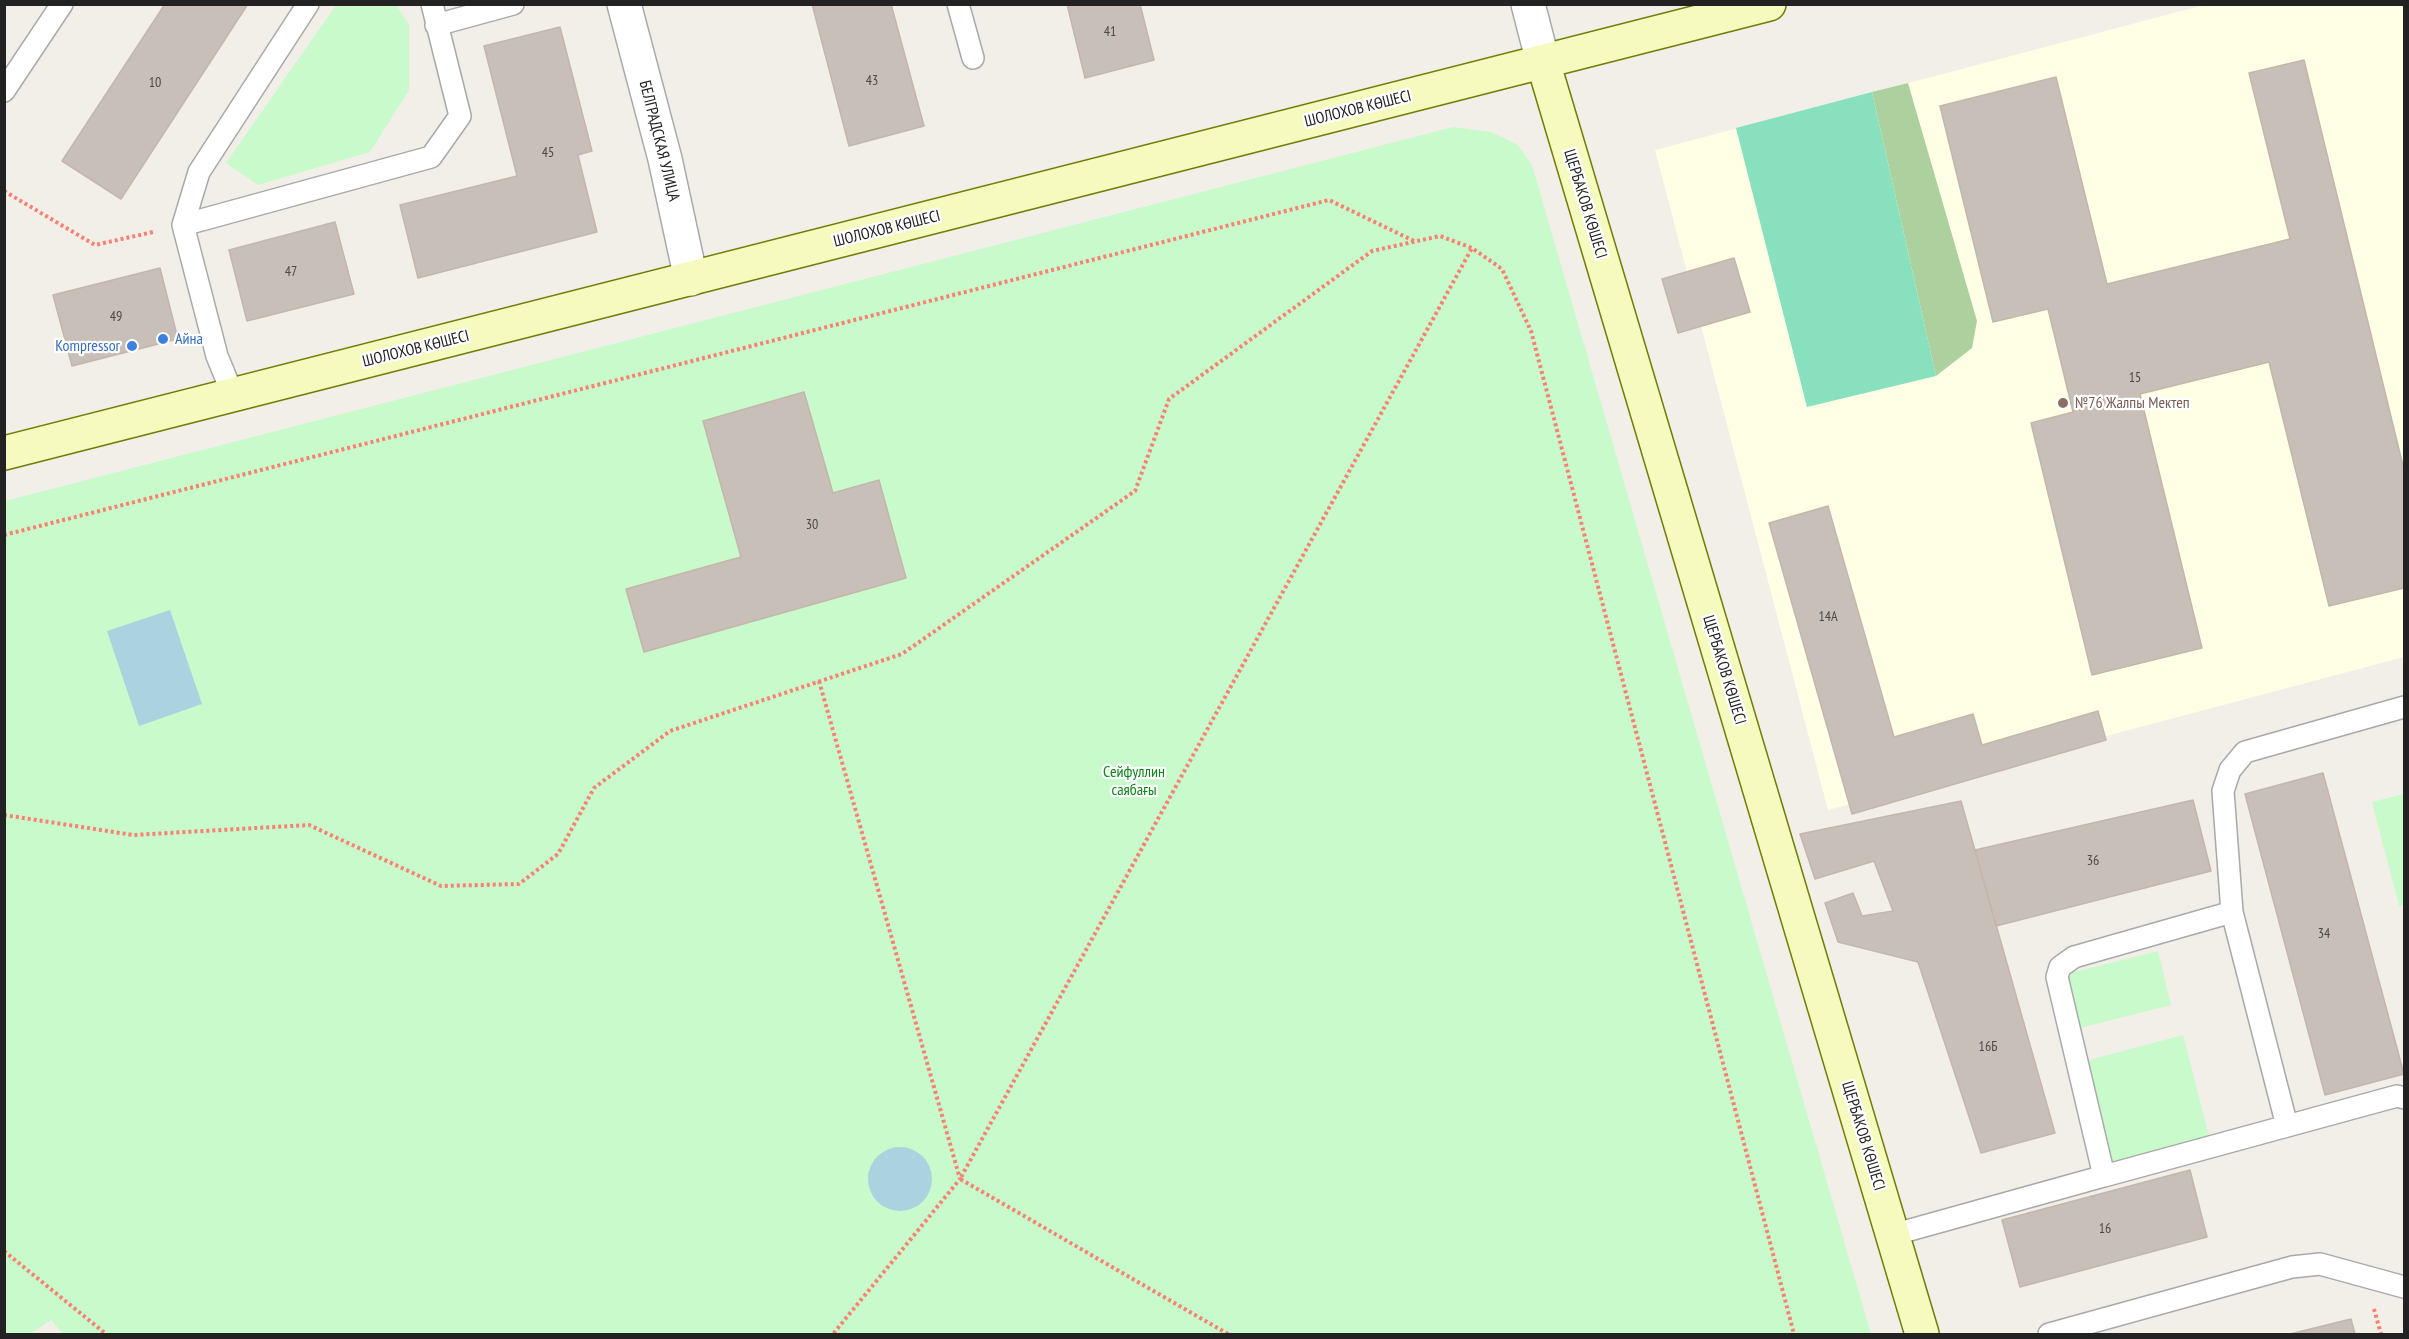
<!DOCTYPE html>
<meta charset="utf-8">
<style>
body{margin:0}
#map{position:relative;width:2409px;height:1339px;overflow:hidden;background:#f2efe9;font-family:"PT Sans Narrow",sans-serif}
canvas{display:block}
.frame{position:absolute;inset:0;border:6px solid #222;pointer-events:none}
</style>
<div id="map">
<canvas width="2409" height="1339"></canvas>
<div class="frame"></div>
</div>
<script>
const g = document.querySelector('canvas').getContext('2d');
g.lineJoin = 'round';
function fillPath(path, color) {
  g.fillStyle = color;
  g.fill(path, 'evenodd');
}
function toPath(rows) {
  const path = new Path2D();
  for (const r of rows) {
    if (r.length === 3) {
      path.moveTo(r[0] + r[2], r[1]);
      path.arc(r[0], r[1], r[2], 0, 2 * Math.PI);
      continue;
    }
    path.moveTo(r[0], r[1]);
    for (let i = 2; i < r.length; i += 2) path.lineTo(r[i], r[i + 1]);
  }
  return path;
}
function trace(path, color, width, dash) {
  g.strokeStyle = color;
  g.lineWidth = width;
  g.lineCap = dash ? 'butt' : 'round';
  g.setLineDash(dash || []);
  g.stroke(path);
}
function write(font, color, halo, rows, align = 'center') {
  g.font = font + ' "PT Sans Narrow",sans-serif';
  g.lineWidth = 4.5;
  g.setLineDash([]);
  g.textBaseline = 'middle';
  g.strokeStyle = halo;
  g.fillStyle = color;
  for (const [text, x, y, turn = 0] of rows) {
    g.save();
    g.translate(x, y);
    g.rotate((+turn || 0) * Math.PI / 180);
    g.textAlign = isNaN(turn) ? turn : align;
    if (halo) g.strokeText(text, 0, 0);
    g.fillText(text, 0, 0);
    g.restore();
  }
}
fillPath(toPath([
 [2204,5,2403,5,2404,12,2404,657,1828,810,1655,150]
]), '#ffffe5');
fillPath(toPath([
 [1908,83,1977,321,1972,348,1936,376,1872,92]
]), '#add19e');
fillPath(toPath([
 [336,5,396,5,409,24,409,90,370,152,258,185,226,163],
 [1453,127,1491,132,1518,145,1532,165,1871,1334,63,1334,51,1320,30,1334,5,1334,5,501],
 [2404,794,2404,905,2399,906,2372,802],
 [2158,951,2171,1005,2076,1029,2062,975],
 [2183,1035,2210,1140,2112,1165,2085,1061]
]), '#c8facc');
fillPath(toPath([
 [1872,92,1936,376,1807,407,1736,128]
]), '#88e0be');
fillPath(toPath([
 [170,610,202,704,139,726,107,631],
 [900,1179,32]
]), '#aad3df');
const building = toPath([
 [165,4,248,4,121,199,62,161,165,4],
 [812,4,891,4,924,126,849,146,812,4],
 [1067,4,1140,4,1154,60,1085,78,1067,4],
 [560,27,592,151,578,155,597,232,418,278,400,205,517,176,484,46,560,27],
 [2304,60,2404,470,2404,588,2329,606,2269,362,2140,394,2202,648,2092,675,2031,423,2073,412,2048,309,1993,322,1940,106,2056,77,2107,284,2290,239,2249,73,2304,60],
 [335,222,354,294,247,321,229,250,335,222],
 [1734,258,1750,312,1678,333,1662,279,1734,258],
 [160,268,178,339,72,366,53,295,160,268],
 [804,392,833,493,879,480,906,578,644,652,626,589,741,557,703,421,804,392],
 [1828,506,1894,737,1973,714,1982,745,2098,711,2106,740,1852,814,1769,523,1828,506],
 [2323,773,2404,1074,2325,1095,2245,794,2323,773],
 [2193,800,2211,871,1996,926,1975,850,2193,800],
 [1961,801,2055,1133,1981,1153,1918,962,1838,942,1825,903,1853,893,1862,916,1893,911,1874,861,1815,879,1800,834,1961,801],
 [2190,1170,2207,1237,2020,1287,2002,1220,2190,1170],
 [2351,1319,2355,1334,2290,1334,2351,1319]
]);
fillPath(building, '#c7bfb8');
trace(building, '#c4b6ab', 1.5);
const lane = toPath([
 [308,4,199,172,183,225,431,157,460,116,432,4],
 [958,4,973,58],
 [436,25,513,4],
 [4,91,62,4],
 [183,225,217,356,233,395],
 [2232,912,2287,1126],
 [2104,1176,2397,1096,2404,1098],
 [1892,1235,2104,1176,2057,977,2060,967,2074,957,2232,912,2223,791,2230,770,2245,752,2404,707],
 [2049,1334,2292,1267,2320,1264,2404,1287]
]);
const street = toPath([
 [624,4,665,159,691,279],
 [1528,4,1543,62]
]);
const secondary = toPath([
 [1543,62,1922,1334],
 [4,453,1769,4]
]);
trace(lane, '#a9a9a9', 24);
trace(street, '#a9a9a9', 36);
trace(secondary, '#707d05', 36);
trace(toPath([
 [4,191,95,245,153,232],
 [4,535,1329,200,1414,241],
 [819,681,960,1179,833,1334],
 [4,815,133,835,309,825,441,886,519,884,558,854,594,788,670,731,902,654,1135,491,1169,399,1372,251,1440,236,1472,248,1502,269,1531,331,1794,1334],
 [4,1251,106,1334],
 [2374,1309,2381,1334],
 [1228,1334,960,1179,1472,248]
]), '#fa8072', 4, [3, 3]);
trace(lane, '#fff', 21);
trace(street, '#fff', 33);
trace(secondary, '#f7fabf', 33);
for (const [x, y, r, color] of [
 [163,339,6,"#3f7fe0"],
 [132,346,6,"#3f7fe0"],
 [2063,403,6,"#8d6e63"]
]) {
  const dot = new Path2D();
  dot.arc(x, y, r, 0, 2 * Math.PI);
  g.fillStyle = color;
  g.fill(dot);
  trace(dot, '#fff', 2);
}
write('14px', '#4b4948', null, [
 ["41",1110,32],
 ["43",872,81],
 ["10",155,83],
 ["45",548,153],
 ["47",291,272],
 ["49",116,317],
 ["15",2135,378],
 ["30",812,525],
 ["14А",1828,617],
 ["36",2093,861],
 ["34",2324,934],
 ["16Б",1988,1047],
 ["16",2105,1229]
]);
write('16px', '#222', '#fff', [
 ["ШОЛОХОВ КӨШЕСІ",1358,109,-14],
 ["БЕЛГРАДСКАЯ УЛИЦА",659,141,76],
 ["ЩЕРБАКОВ КӨШЕСІ",1585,204,73],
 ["ШОЛОХОВ КӨШЕСІ",887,229,-14],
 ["ШОЛОХОВ КӨШЕСІ",416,349,-14],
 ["ЩЕРБАКОВ КӨШЕСІ",1724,670,73],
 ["ЩЕРБАКОВ КӨШЕСІ",1863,1136,73]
]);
write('16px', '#366cbe', '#fff', [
 ["Айна",175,339],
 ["Kompressor",120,346,"right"]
], 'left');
write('16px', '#785e54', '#fff', [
 ["№76 Жалпы Мектеп",2075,403]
], 'left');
write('16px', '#0c8416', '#fff', [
 ["Сейфуллин",1134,772],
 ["саябағы",1134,790]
]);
</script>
